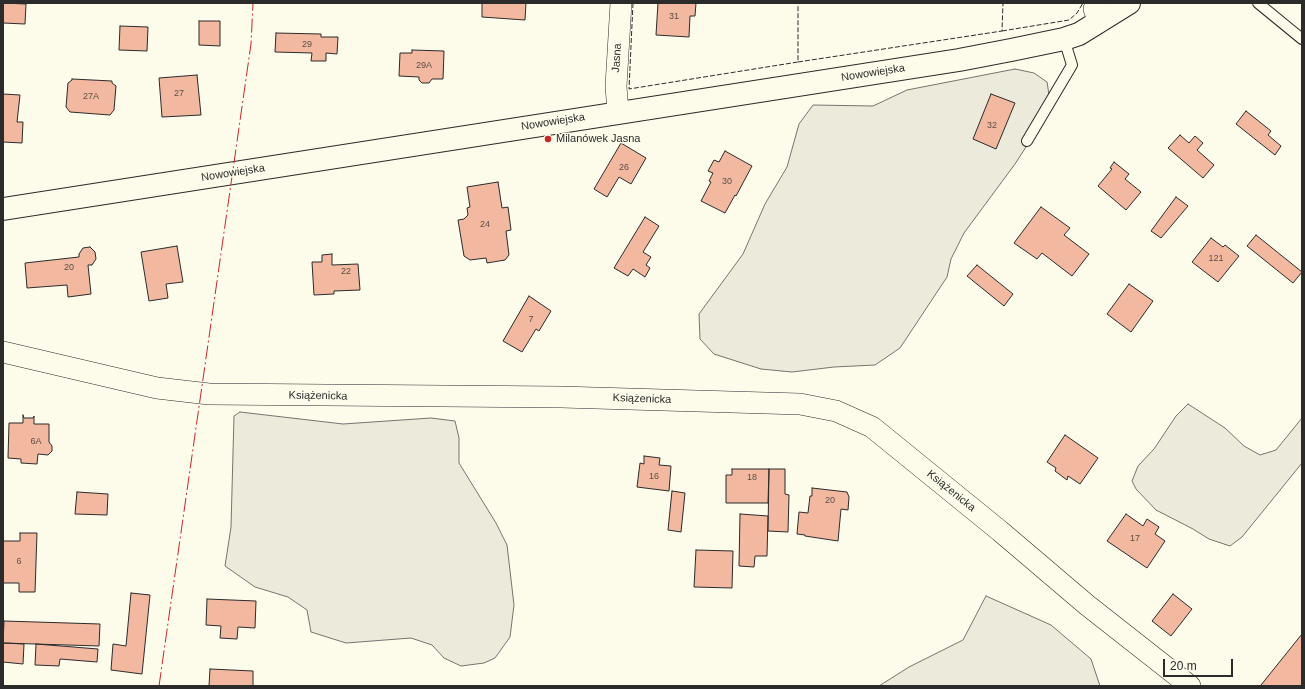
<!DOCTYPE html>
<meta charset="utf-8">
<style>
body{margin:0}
#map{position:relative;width:1305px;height:689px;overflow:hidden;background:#fdfbea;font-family:Arial,sans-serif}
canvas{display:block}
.frame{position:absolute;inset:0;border:4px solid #2b2b2b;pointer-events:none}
.scale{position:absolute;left:1163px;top:659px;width:70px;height:18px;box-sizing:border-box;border:2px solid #2b2b2b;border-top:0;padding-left:5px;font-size:12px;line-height:14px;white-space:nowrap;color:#2b2b2b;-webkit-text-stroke:3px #fdfbea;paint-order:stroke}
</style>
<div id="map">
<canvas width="1305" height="689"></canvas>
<div class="frame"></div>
<div class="scale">20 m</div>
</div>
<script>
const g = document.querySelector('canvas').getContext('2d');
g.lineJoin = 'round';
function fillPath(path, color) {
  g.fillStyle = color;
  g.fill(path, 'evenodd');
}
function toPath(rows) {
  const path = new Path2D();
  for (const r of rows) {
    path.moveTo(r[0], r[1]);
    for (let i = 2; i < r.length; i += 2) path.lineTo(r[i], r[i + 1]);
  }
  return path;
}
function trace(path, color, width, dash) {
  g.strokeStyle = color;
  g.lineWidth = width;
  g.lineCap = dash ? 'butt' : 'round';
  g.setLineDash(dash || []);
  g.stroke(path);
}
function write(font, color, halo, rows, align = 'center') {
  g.font = font + ' Arial,sans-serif';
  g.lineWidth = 3;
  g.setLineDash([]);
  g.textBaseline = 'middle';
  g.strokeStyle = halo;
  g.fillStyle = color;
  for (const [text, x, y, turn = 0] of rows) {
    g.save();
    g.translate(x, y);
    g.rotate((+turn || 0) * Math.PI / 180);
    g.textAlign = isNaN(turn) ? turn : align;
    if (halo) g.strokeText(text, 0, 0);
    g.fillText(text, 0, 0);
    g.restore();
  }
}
const green = toPath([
 [1015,69,1034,73,1047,82,1050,101,1039,127,1015,164,964,233,951,259,947,277,900,348,875,365,834,367,792,372,761,369,714,354,700,339,699,314,743,254,765,204,787,167,799,124,813,105,873,106,907,90,1015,69],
 [1188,404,1225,428,1244,446,1260,455,1276,450,1302,418,1302,463,1242,537,1230,546,1209,539,1193,529,1156,510,1136,489,1132,481,1138,466,1154,449,1176,416,1188,404],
 [240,412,343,424,431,418,455,421,459,438,459,463,496,523,507,545,514,605,510,637,495,658,484,663,461,666,444,658,432,645,411,638,346,643,311,632,307,610,288,597,255,587,225,566,231,527,234,416,240,412],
 [986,596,1051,625,1091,659,1100,686,879,686,909,667,963,640,986,596]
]);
fillPath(green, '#ecebdb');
trace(green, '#74746e', 1);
const building = toPath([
 [3,3,26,4,25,24,3,23,3,3],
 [482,3,526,3,525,20,482,17,482,3],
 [658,3,696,3,695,16,690,16,689,37,656,35,658,3],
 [199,21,220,21,220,46,199,45,199,21],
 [120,26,148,27,147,51,119,50,120,26],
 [276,33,321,34,321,37,338,37,337,54,326,53,326,61,311,61,312,53,275,52,276,33],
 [412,50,444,51,443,79,432,79,429,83,422,83,419,80,419,77,399,76,400,53,412,53,412,50],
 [197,75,201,115,162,117,159,78,197,75],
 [72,79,112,81,112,83,116,86,114,110,110,115,70,112,66,107,68,83,72,80,72,79],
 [3,94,20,95,17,122,23,122,22,143,3,142,3,94],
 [991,94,1015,103,996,149,973,139,991,94],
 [1246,111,1271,131,1268,135,1281,146,1275,155,1236,124,1246,111],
 [1180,135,1189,143,1195,136,1203,143,1197,150,1214,165,1203,178,1168,148,1180,135],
 [621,143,646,158,631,184,619,177,607,197,594,189,621,143],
 [725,151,752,166,736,196,735,195,725,213,701,201,711,182,709,181,713,173,708,171,714,160,719,162,725,151],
 [1114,162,1129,174,1125,179,1141,192,1126,210,1098,186,1112,169,1110,168,1114,162],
 [498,182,502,208,508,207,511,230,506,231,509,255,505,260,487,263,486,258,470,260,464,256,458,220,464,219,468,215,467,208,470,207,467,187,498,182],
 [1176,197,1188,206,1161,238,1151,231,1176,197],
 [1041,207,1070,228,1064,235,1089,254,1072,276,1042,253,1037,259,1014,243,1041,207],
 [645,217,659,226,643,252,651,257,646,265,650,268,645,277,633,269,628,276,614,268,645,217],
 [1256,235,1302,272,1293,283,1247,246,1256,235],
 [1211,238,1223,247,1225,245,1239,256,1218,282,1192,262,1211,238],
 [177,246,183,282,166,284,168,298,149,301,141,252,177,246],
 [90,247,95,252,96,259,92,265,88,265,91,294,68,297,67,285,27,288,25,263,79,257,79,254,83,248,90,247],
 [332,254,332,265,358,264,360,290,334,291,334,294,314,295,312,262,322,262,322,255,332,254],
 [977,265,1013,294,1004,306,967,276,977,265],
 [1129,284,1153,301,1131,332,1107,314,1129,284],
 [529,296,551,311,539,331,536,329,522,352,503,341,529,296],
 [23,415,24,418,33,418,34,416,34,424,49,424,49,442,52,446,52,451,48,455,38,454,37,464,21,463,21,459,8,458,9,423,23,423,23,415],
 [1065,435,1098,458,1080,484,1068,476,1067,480,1055,471,1056,468,1047,462,1065,435],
 [644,456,660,458,659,465,671,466,669,491,637,487,640,463,644,464,644,456],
 [732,469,769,469,768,503,726,503,726,475,732,475,732,469],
 [769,469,785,469,785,494,789,495,788,532,768,531,769,469],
 [812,488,847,492,849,497,848,510,841,509,838,541,805,536,805,535,797,534,799,512,808,513,810,496,812,496,812,488],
 [672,491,685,493,681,532,668,530,672,491],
 [77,492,108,494,107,515,75,514,77,492],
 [740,514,768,516,767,556,755,556,754,567,739,566,740,514],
 [1126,514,1143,526,1147,519,1159,527,1155,534,1165,541,1147,568,1107,541,1126,514],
 [20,533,37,533,35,592,19,592,19,583,3,583,3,541,20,541,20,533],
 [696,550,733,551,732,588,694,587,696,550],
 [131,593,150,595,142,674,111,670,113,644,126,646,131,593],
 [1173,594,1192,609,1171,636,1152,621,1173,594],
 [207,599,256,601,255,628,238,627,237,639,220,638,221,626,206,625,207,599],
 [4,621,100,624,99,646,3,643,4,621],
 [1302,634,1302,686,1263,686,1261,685,1302,634],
 [3,643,24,644,23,664,3,662,3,643],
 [36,644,98,649,97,662,60,659,59,666,35,665,36,644],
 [210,669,253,671,253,686,209,686,210,669]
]);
fillPath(building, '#f2b8a0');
trace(building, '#2b2b2b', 1);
const service = toPath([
 [1258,3,1302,39],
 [1027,141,1072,65,1064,39]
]);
const minor = toPath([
 [1096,3,1094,9,1099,22],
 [618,113,616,86,621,3],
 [3,352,157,388,209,394,561,397,800,404,836,411,872,427,1000,531,1087,605,1190,686]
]);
const tertiary = toPath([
 [3,209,959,60,1011,50,1064,39,1079,34,1129,3]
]);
trace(service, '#2b2b2b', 12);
trace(minor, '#2b2b2b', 22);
trace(tertiary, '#2b2b2b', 24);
trace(service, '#fdfbea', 10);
trace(minor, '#fdfbea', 21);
trace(tertiary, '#fdfbea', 22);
trace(toPath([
 [633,3,629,89,798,62,798,3],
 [1002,31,1069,20,1077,13,1083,3],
 [798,62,1002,31,1003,3]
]), '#2b2b2b', 1, [5, 2]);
trace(toPath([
 [159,686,251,44,253,3]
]), '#c62828', 1, [14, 3, 2, 3]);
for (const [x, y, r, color] of [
 [548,139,4,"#c62828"]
]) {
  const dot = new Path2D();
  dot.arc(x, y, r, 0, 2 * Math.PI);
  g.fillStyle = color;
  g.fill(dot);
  trace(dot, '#fdfbea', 1.5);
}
write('9px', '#5d4e48', null, [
 ["31",674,17],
 ["29",307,45],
 ["29A",424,66],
 ["27",179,94],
 ["27A",91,97],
 ["32",992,126],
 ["26",624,168],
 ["30",727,182],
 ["24",485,225],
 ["121",1216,259],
 ["20",69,268],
 ["22",346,272],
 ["7",531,320],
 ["6A",36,442],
 ["16",654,477],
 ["18",752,478],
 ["20",830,501],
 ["17",1135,539],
 ["6",19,562]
]);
write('11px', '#2b2b2b', '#fdfbea', [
 ["Jasna",617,58,-86],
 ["Nowowiejska",873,73,-9],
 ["Nowowiejska",553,122,-9],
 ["Nowowiejska",233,173,-9],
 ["Książenicka",318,396,1],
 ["Książenicka",642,399,2],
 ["Książenicka",951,491,39]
]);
write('11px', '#2b2b2b', '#fdfbea', [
 ["Milanówek Jasna",556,139]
], 'left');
</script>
